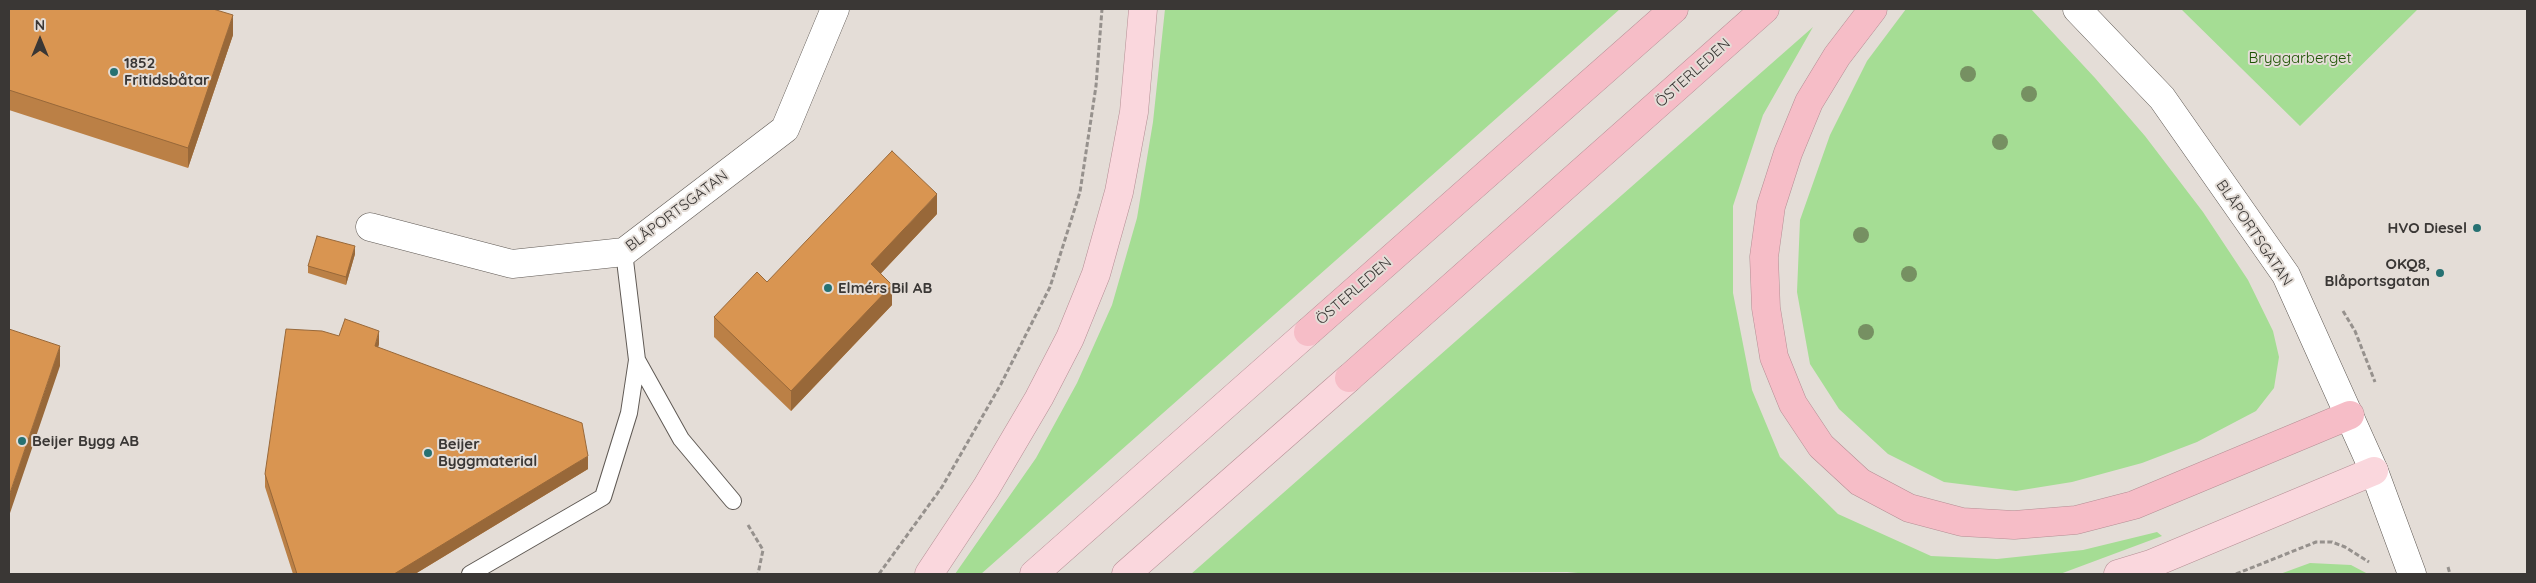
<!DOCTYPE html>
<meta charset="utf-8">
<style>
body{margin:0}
#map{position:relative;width:2536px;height:583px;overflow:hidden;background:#e4ddd7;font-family:Quicksand,sans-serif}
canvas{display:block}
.frame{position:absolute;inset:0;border:10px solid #3a3735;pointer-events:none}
.north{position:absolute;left:15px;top:15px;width:50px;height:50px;-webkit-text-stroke:4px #e4ddd7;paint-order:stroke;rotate:0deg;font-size:14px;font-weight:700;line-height:20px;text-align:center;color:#3a3735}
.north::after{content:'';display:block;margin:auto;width:18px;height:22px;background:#3a3735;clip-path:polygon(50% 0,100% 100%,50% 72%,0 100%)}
</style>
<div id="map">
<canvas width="2536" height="583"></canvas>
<div class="frame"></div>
<div class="north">N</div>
</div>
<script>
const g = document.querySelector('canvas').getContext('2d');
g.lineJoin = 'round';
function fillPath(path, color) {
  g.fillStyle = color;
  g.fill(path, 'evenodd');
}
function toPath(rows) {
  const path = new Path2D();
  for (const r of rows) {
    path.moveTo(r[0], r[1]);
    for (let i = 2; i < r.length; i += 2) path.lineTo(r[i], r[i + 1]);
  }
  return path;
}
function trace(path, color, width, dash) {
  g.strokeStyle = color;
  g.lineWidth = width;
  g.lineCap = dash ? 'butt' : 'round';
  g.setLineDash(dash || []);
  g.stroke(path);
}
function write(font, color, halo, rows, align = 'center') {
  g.font = font + ' Quicksand,sans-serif';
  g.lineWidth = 4;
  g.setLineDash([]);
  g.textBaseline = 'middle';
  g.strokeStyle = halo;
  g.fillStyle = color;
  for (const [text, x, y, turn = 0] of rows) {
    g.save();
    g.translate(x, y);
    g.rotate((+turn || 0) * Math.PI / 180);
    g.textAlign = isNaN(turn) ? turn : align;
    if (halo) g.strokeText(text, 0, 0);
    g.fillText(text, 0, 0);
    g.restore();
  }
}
fillPath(toPath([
 [1165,9,1620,9,981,574,955,574,1036,458,1077,383,1112,305,1137,218,1153,122],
 [1906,9,2031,9,2095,78,2145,136,2203,212,2248,280,2273,331,2279,357,2274,388,2256,411,2197,442,2142,463,2072,482,2016,491,1944,482,1888,454,1839,409,1810,364,1797,292,1800,220,1830,135,1867,61],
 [2181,9,2418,9,2300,126],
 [1813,27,1763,115,1733,206,1733,293,1752,390,1780,457,1838,514,1931,556,1997,559,2083,550,2157,532,2162,536,2060,574,1589,574,1567,572,1191,574],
 [2310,563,2351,565,2368,574,2280,574]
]), '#a5dd94');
const service = toPath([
 [624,252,637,360,681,439,733,501],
 [470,574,603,497,629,413,637,360]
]);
const minor = toPath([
 [370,227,512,264,624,252,785,129,835,9]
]);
const tertiary = toPath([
 [2077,9,2162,98,2286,275,2374,471,2412,574]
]);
const primary = toPath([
 [929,574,986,488,1039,398,1070,338,1096,274,1119,192,1134,112,1143,9],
 [1034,574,1308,332],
 [1126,574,1349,378],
 [2118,574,2151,564,2374,471]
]);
const motorway = toPath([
 [1873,9,1837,56,1809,102,1788,153,1771,206,1764,257,1766,308,1774,357,1793,404,1821,446,1860,482,1909,508,1962,522,2014,525,2076,520,2134,505,2350,415],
 [1308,332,1674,9],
 [1349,378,1765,9]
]);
trace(service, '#5f5954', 18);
trace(minor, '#5f5954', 29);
trace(tertiary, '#5f5954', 29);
trace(primary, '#b48e94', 29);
trace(motorway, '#b48e94', 29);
trace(toPath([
 [2343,311,2355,331,2375,382],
 [748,525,763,550,758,574],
 [2448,567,2450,574],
 [879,574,942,487,1001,384,1050,287,1080,192,1096,86,1102,9],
 [2236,574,2316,542,2332,542,2345,547,2369,562]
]), '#96918d', 3, [5, 2.5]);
trace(service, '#fff', 16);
trace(minor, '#fff', 28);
trace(tertiary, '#fff', 28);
trace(primary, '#fad7dd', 28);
trace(motorway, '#f6bdc7', 28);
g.fillStyle = '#769062';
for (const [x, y] of [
 [1968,74],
 [2029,94],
 [2000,142],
 [1861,235],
 [1909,274],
 [1866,332]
]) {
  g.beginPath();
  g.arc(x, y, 8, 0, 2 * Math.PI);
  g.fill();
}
fillPath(toPath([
 [9,9,233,35,188,168,9,110],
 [937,214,881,273,892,305,791,411,714,337,714,317,767,282],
 [355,254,346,285,308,273,308,266],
 [339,336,379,344,378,347,588,469,415,574,293,574,265,487,265,474]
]), '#bb8046');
fillPath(toPath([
 [233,15,233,35,188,168,188,148],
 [937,194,937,214,871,284,871,264],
 [355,246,355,254,346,285,346,277],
 [892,285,892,305,791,411,791,391],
 [379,331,379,344,375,359,375,346],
 [60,346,60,366,9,516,9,496],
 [588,456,588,469,415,574,394,574]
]), '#986839');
const building = toPath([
 [9,9,213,9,233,15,188,148,9,90,9,9],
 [892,151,937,194,871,264,892,285,791,391,714,317,757,272,767,282,892,151],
 [317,236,355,246,346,277,308,266,317,236],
 [345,319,379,331,375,346,582,423,588,456,394,574,297,574,265,474,286,329,322,331,339,336,345,319],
 [9,329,60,346,9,496,9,329]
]);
fillPath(building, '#d99551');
trace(building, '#986839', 1);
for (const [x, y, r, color] of [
 [114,72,5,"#267172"],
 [2477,228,5,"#267172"],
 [2440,273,5,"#267172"],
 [828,288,5,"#267172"],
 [22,441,5,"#267172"],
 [428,453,5,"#267172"]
]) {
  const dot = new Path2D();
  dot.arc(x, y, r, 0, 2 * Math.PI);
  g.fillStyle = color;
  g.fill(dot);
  trace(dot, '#e4ddd7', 2);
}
write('15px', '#1c5102', '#e4ddd7', [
 ["Bryggarberget",2300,58]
]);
write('bold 15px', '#3a3735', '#e4ddd7', [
 ["1852",124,63],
 ["Fritidsbåtar",124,80],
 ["HVO Diesel",2467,228,"right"],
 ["OKQ8,",2430,264,"right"],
 ["Blåportsgatan",2430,281,"right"],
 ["Elmérs Bil AB",838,288],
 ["Beijer Bygg AB",32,441],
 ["Beijer",438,444],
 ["Byggmaterial",438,461]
], 'left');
write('15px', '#3a3735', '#e4ddd7', [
 ["ÖSTERLEDEN",1693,73,-42],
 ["BLÅPORTSGATAN",677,211,-37],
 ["BLÅPORTSGATAN",2254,233,56],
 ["ÖSTERLEDEN",1354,291,-41]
]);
</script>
